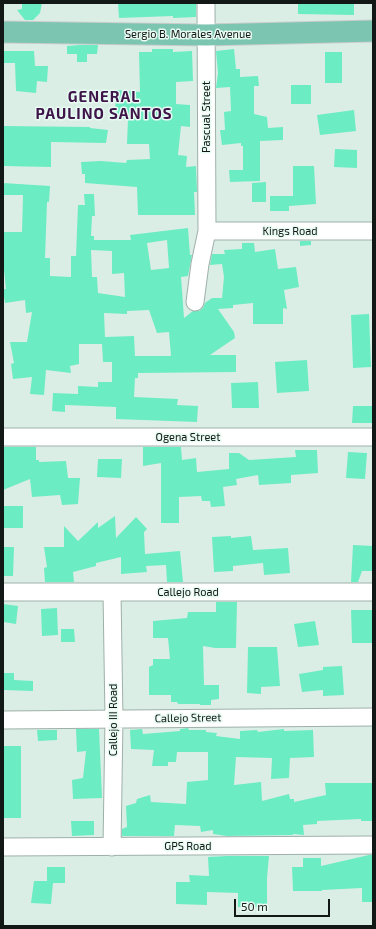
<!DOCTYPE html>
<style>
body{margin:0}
#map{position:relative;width:376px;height:929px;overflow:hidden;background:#dbeee6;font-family:"Exo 2",sans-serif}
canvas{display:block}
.frame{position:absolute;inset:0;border:4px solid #121816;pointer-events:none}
.scale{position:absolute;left:234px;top:899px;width:96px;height:18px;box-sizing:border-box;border:2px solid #121816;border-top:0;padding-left:5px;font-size:12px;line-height:14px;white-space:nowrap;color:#121816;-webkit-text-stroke:3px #e8fbf3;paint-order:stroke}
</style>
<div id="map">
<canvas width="376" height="929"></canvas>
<div class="frame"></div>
<div class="scale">50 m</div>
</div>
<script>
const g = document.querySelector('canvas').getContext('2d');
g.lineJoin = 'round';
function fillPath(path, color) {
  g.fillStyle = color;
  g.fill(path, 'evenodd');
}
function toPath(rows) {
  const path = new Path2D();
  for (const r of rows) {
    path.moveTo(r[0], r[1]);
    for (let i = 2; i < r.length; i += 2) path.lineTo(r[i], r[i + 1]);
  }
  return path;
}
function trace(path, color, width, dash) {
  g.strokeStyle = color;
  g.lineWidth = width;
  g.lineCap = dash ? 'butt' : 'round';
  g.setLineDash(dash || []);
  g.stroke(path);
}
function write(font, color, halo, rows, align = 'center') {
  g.font = font + ' "Exo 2",sans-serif';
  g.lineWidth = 3;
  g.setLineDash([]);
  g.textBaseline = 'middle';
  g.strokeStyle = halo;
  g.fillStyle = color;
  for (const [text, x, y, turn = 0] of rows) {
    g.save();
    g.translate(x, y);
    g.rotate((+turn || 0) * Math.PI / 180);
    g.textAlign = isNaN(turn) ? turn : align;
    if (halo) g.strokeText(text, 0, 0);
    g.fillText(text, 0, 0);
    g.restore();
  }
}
fillPath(toPath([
 [22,3,42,3,40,13,33,20,25,20,17,10,22,9],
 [118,3,196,3,196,17,173,18,173,16,119,18],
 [298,3,354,3,354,15,298,14],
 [79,45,98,45,97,54,87,54,87,62,77,62,77,54,67,54,67,46],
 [152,49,173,49,173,52,192,51,193,81,176,82,176,104,190,105,190,127,181,126,178,155,187,156,186,167,196,166,197,192,194,192,195,215,138,215,137,187,85,183,85,174,82,174,81,162,101,161,126,163,127,160,150,159,149,144,127,144,128,119,114,117,117,90,140,92,139,52,152,52],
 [234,49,236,69,240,69,240,77,258,76,259,86,254,86,254,114,267,117,268,128,283,127,283,140,260,141,260,181,230,182,229,170,243,170,243,146,241,146,241,143,222,145,220,130,225,130,224,112,231,111,230,87,216,88,218,73,216,51],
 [3,51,34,51,35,66,48,66,47,82,37,81,36,93,16,91,15,63,3,63],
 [325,52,342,52,342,83,325,83],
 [291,85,311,85,311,104,291,104],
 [354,110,356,131,320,135,317,115],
 [3,126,90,127,90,128,108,130,106,143,51,142,51,167,3,166],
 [335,149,357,150,357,168,334,167],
 [293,166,314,166,316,204,289,206,289,211,270,211,270,196,293,196],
 [266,182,266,202,252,202,252,183],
 [3,183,50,186,49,202,47,202,45,258,50,258,50,276,71,277,71,256,76,256,78,205,85,205,84,194,94,194,95,216,92,216,91,236,94,236,94,240,131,240,130,235,188,228,190,255,192,255,188,276,181,277,184,318,193,311,199,311,203,308,205,303,212,298,222,298,224,277,222,264,210,265,212,254,225,254,224,250,242,249,242,243,254,243,255,252,275,249,278,269,296,267,299,287,284,290,287,309,283,308,283,324,253,324,253,303,233,305,233,308,218,309,234,332,235,338,210,355,236,355,236,372,138,373,138,378,135,378,134,397,178,399,177,405,198,406,197,422,116,419,116,407,65,405,65,412,52,411,53,393,78,394,78,386,98,387,98,382,112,382,112,362,103,362,102,344,79,344,79,364,70,366,71,373,46,370,44,395,30,394,32,377,13,379,11,364,14,363,10,342,27,342,32,312,26,313,25,300,5,303,3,289,6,289,3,260,3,232,22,232,23,195,3,195],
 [167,240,169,268,151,270,147,243],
 [91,250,112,251,112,274,124,273,125,297,98,293,97,277,92,277],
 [149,310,157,333,169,332,171,356,135,356,134,336,105,337,104,313,127,314,127,311],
 [300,241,311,241,311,245,300,246],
 [369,314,371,367,353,368,351,315],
 [307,360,309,391,277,393,275,362],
 [258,382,259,408,232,408,231,383],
 [353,406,373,406,373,423,352,423],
 [3,447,36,447,36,460,39,460,39,462,66,461,68,478,80,478,78,504,62,505,60,495,32,497,30,479,3,490],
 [143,447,181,447,182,460,196,458,197,472,229,469,229,453,239,453,249,460,296,457,295,450,317,450,318,473,291,475,291,483,259,485,258,475,236,479,237,485,223,487,225,506,211,507,210,501,202,501,201,496,179,497,179,523,161,523,161,463,143,466],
 [348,452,367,453,365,479,346,478],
 [98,459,122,459,121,478,97,477],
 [3,506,23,506,23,528,3,528],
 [115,516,116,538,136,517,147,529,144,532,145,554,180,551,183,582,167,582,166,565,146,566,147,572,121,574,121,557,96,563,96,566,73,572,74,582,45,582,44,568,47,567,44,547,64,547,64,526,78,541,98,522,98,528],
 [231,536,231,538,251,536,253,550,288,548,290,573,264,575,263,563,233,566,233,571,214,572,212,537],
 [353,545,373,546,373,571,362,571,358,582,351,582],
 [3,547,14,547,13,576,3,576],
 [216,602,237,602,236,648,215,648,203,646,204,685,219,685,219,699,211,700,211,705,200,705,200,704,178,704,177,702,171,702,171,695,149,695,149,667,153,665,153,659,170,659,168,638,153,638,153,621,187,618,188,612,216,612],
 [3,604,18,606,16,624,3,622],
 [57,608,58,635,42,636,41,609],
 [351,610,373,610,373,643,352,643],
 [315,621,319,645,298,647,294,624],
 [61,629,74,629,75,642,61,642],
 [248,647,277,647,280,686,261,687,261,694,247,693],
 [342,666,344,695,323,696,323,690,302,692,299,674,323,670,323,667],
 [3,673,14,673,14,680,33,681,33,691,3,690],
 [188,728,189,730,206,730,206,732,217,733,216,736,240,739,240,731,257,730,258,732,284,729,284,731,313,730,314,757,290,758,289,778,271,779,272,758,236,757,234,785,261,782,262,801,289,794,290,799,294,799,294,802,326,795,325,783,373,783,373,821,361,821,361,819,317,821,317,824,303,825,304,835,293,834,293,835,227,836,213,834,213,830,201,832,200,826,175,825,174,836,122,836,122,829,127,827,126,806,136,803,137,799,150,795,151,802,186,804,187,782,208,780,208,752,177,752,176,762,168,762,168,766,152,766,154,750,131,749,130,730,142,729,143,734,180,731,180,729],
 [76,729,99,729,102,798,73,799,72,780,83,778,86,751,77,752],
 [37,730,57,730,57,740,38,741],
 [3,746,21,746,21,818,3,818],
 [71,821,94,821,94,835,72,836],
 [369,855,373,855,373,902,362,902,362,888,322,890,322,891,293,891,292,867,303,867,303,858,321,858,321,866],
 [227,856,269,856,267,878,267,907,238,907,238,893,207,892,207,905,176,904,176,882,190,882,189,875,209,876,208,857],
 [47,867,65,867,65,883,53,883,51,904,31,903,34,881,47,881]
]), '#6cecc3');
const minor = toPath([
 [207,231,373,231],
 [195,302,200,264,207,231,206,3],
 [3,437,373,437],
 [3,592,373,592],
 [3,720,373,717],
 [3,847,373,845],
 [112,847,114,719,112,592]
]);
const major = toPath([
 [3,32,206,35,373,31]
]);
trace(minor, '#9eb0a9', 19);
trace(major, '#cbcccc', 23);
trace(minor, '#fff', 17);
trace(major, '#7cc5b1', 21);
write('11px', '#121816', '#e8fbf3', [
 ["Sergio B. Morales Avenue",188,34],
 ["Pascual Street",206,117,-90],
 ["Kings Road",290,231],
 ["Ogena Street",188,437],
 ["Callejo Road",188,592],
 ["Callejo Street",188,718,-1],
 ["Callejo III Road",113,720,-90],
 ["GPS Road",188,846]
]);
g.letterSpacing = '1px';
write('bold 15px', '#3e1549', '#e8fbf3', [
 ["GENERAL",104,97],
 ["PAULINO SANTOS",104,114]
]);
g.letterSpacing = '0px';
</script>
